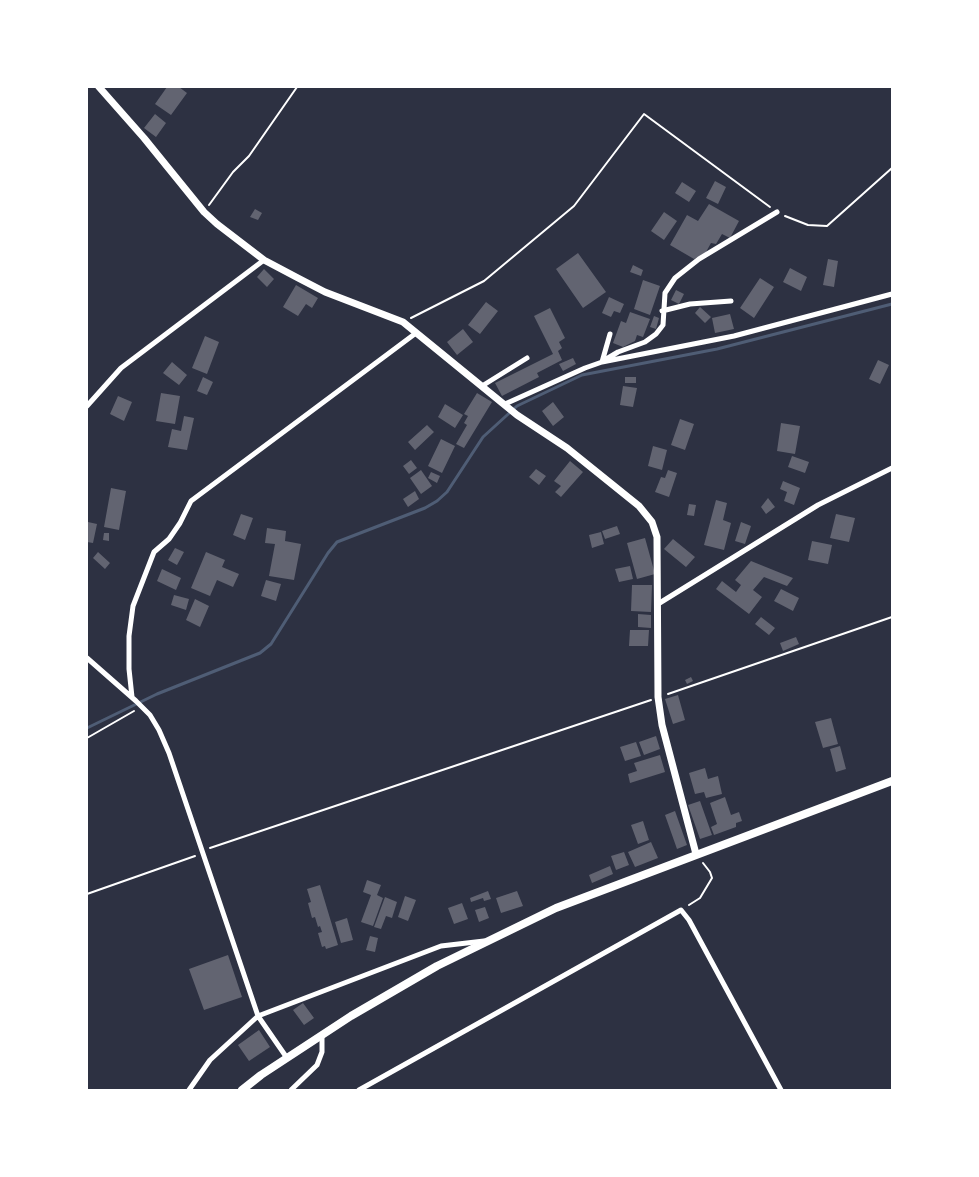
<!DOCTYPE html>
<style>
body{margin:0}
#map{position:relative;width:979px;height:1177px;overflow:hidden;background:#2d3142;font-family:Cabin,sans-serif}
canvas{display:block}
.frame{position:absolute;inset:0;border:88px solid #fff;pointer-events:none}
</style>
<div id="map">
<canvas width="979" height="1177"></canvas>
<div class="frame"></div>
</div>
<script>
const g = document.querySelector('canvas').getContext('2d');
g.lineJoin = 'round';
function toPath(rows) {
  const path = new Path2D();
  for (const r of rows) {
    path.moveTo(r[0], r[1]);
    for (let i = 2; i < r.length; i += 2) path.lineTo(r[i], r[i + 1]);
  }
  return path;
}
function trace(path, color, width, dash) {
  g.strokeStyle = color;
  g.lineWidth = width;
  g.lineCap = dash ? 'butt' : 'round';
  g.setLineDash(dash || []);
  g.stroke(path);
}
function fillPath(path, color) {
  g.fillStyle = color;
  g.fill(path, 'evenodd');
}
trace(toPath([
 [87,728,157,694,260,653,271,644,328,553,337,542,425,508,437,501,447,492,483,437,517,406,582,375,717,349,892,304]
]), '#4f5d75', 3);
fillPath(toPath([
 [167,87,179,87,187,93,171,115,155,104],
 [155,114,166,123,156,137,144,128],
 [715,181,726,187,718,204,706,198],
 [682,182,696,191,689,202,675,193],
 [709,204,739,221,730,238,722,234,716,244,711,243,706,252,694,259,670,245,687,215,698,221],
 [255,209,262,213,258,220,250,217],
 [664,212,677,221,664,240,651,231],
 [578,253,606,292,583,308,556,269],
 [828,259,838,261,834,287,823,285],
 [633,265,643,270,641,276,630,272],
 [790,268,807,277,801,291,783,282],
 [264,269,274,279,267,287,257,277],
 [760,278,774,287,754,318,740,308],
 [643,280,660,286,650,315,634,309],
 [296,285,318,298,312,308,306,304,298,316,283,307],
 [676,290,684,294,679,304,671,300],
 [609,297,624,304,620,313,614,311,611,317,602,313],
 [486,302,498,311,480,334,468,325],
 [700,307,711,317,705,323,695,313],
 [550,308,565,338,559,342,562,348,558,351,562,360,537,373,539,377,502,396,495,383,553,354,534,316],
 [630,312,650,319,643,337,637,335,635,341,623,347,613,343,621,321,626,323],
 [730,314,734,329,715,333,712,318],
 [654,316,659,318,656,329,650,327],
 [463,329,473,342,457,355,447,342],
 [205,336,219,342,207,374,192,368],
 [573,358,576,364,563,371,559,364],
 [878,360,889,365,880,384,869,379],
 [172,362,187,375,179,385,163,373],
 [203,377,213,382,207,395,197,391],
 [625,377,636,377,636,383,625,383],
 [623,386,637,388,633,407,620,405],
 [161,393,180,396,175,424,156,421],
 [477,393,492,402,464,448,456,444,467,425,464,423,468,416,464,414],
 [118,396,132,402,124,421,110,414],
 [553,402,564,417,553,426,542,411],
 [445,404,463,415,455,428,438,417],
 [184,416,194,418,187,450,168,447,172,429,181,431],
 [680,419,694,424,685,450,671,445],
 [781,423,800,426,795,454,777,451],
 [427,425,434,432,415,450,408,442],
 [441,439,455,446,442,473,428,466],
 [653,446,667,450,662,470,648,466],
 [792,456,809,462,805,473,788,467],
 [411,460,417,468,409,474,403,466],
 [570,461,583,472,561,497,555,492,561,486,554,481],
 [536,469,546,476,539,485,529,477],
 [421,470,432,486,421,494,410,478],
 [668,470,677,473,669,497,655,492,661,477,665,478],
 [431,472,440,476,437,483,428,478],
 [783,481,800,488,794,505,784,501,787,492,780,489],
 [111,488,126,491,119,530,104,527],
 [415,491,419,499,408,507,403,499],
 [768,498,775,507,766,514,761,507],
 [716,500,727,503,723,520,731,523,724,550,704,545],
 [689,504,696,505,694,516,687,515],
 [241,514,253,518,245,540,233,535],
 [836,514,855,518,849,542,830,538],
 [88,522,97,524,93,543,87,542],
 [741,522,751,526,745,544,735,541],
 [617,526,620,534,605,539,602,531],
 [267,528,286,531,285,541,301,544,294,580,269,576,275,544,265,543],
 [601,532,604,544,592,548,589,535],
 [104,533,109,533,109,541,103,540],
 [645,538,655,574,637,579,627,543],
 [673,539,695,557,686,567,664,549],
 [812,541,832,545,828,564,808,560],
 [175,548,184,552,177,565,168,560],
 [98,552,110,563,105,569,93,558],
 [206,552,225,560,222,567,239,574,233,587,217,580,210,596,191,588],
 [751,561,793,578,787,586,764,577,753,590,762,597,749,614,716,589,722,581,736,592,741,585,735,580],
 [630,566,633,579,619,582,615,569],
 [162,569,181,578,176,590,157,581],
 [266,580,281,584,276,601,261,596],
 [632,585,652,585,651,612,631,611],
 [781,589,799,598,793,611,774,601],
 [174,595,189,599,186,610,171,605],
 [195,599,209,606,200,627,186,620],
 [638,614,651,615,651,628,638,627],
 [761,617,775,628,769,635,755,624],
 [630,630,649,630,648,646,629,646],
 [796,637,799,644,783,651,780,643],
 [691,677,693,681,687,684,685,680],
 [678,695,685,720,673,724,665,699],
 [831,718,838,744,823,748,815,722],
 [656,736,660,749,644,755,639,742],
 [636,742,641,756,625,761,620,747],
 [840,746,846,769,836,772,830,749],
 [660,755,665,772,630,783,628,774,637,771,634,763],
 [705,768,708,779,718,776,722,794,706,798,704,792,695,794,689,773],
 [725,797,731,815,739,812,742,821,736,823,736,827,714,835,711,827,717,824,710,803],
 [700,801,712,835,700,839,688,805],
 [675,811,687,845,677,849,665,815],
 [643,821,649,840,638,844,631,825],
 [651,842,658,858,635,867,628,852],
 [624,852,629,865,616,870,611,856],
 [610,866,613,874,592,883,589,875],
 [367,880,381,885,377,895,383,898,373,926,361,922,371,895,363,892],
 [320,885,338,945,326,949,325,946,322,947,318,933,322,932,320,926,318,927,315,917,312,918,308,903,311,902,307,889],
 [488,891,491,899,484,901,483,898,471,902,470,898],
 [517,891,523,906,501,913,496,898],
 [405,896,416,900,408,921,398,917],
 [385,897,397,902,392,918,386,916,381,929,374,927],
 [462,903,468,919,454,924,448,908],
 [485,907,489,918,479,922,475,910],
 [347,918,353,940,341,943,335,922],
 [370,936,378,938,375,952,366,950],
 [228,955,242,997,204,1010,189,969],
 [303,1003,314,1018,304,1025,293,1010],
 [259,1030,270,1047,249,1061,238,1045]
]), '#626471');
trace(toPath([
 [209,205,233,172,249,156,297,87],
 [785,216,808,225,827,226,892,168],
 [411,318,484,281,574,206,644,114,770,207],
 [668,694,892,617],
 [87,738,134,711],
 [210,848,651,700],
 [87,894,195,856],
 [689,905,700,898,712,878,710,872,703,863]
]), '#fff', 2);
trace(toPath([
 [662,311,690,304,731,301],
 [603,361,618,352,645,342,656,334,663,325,665,293,675,278,699,259,777,212],
 [602,362,610,334],
 [482,386,527,358],
 [505,404,585,368,602,362,734,336,892,294],
 [87,406,121,368,264,260],
 [658,604,818,505,892,468],
 [87,658,136,701,150,715,159,730,169,753,258,1016,287,1058],
 [132,697,129,669,129,636,133,606,154,552,169,539,180,523,191,501,416,333],
 [189,1090,210,1060,258,1016,441,946,484,941],
 [291,1090,317,1065,322,1052,322,1035],
 [359,1090,681,910,689,920,781,1090]
]), '#fff', 5);
trace(toPath([
 [99,87,144,138,204,212,217,224,264,260,298,278,325,292,403,322,517,415,567,448,639,506,652,522,657,537,658,697,662,725,696,854]
]), '#fff', 7);
trace(toPath([
 [242,1090,261,1075,351,1016,437,966,556,908,892,781]
]), '#fff', 8);
</script>
